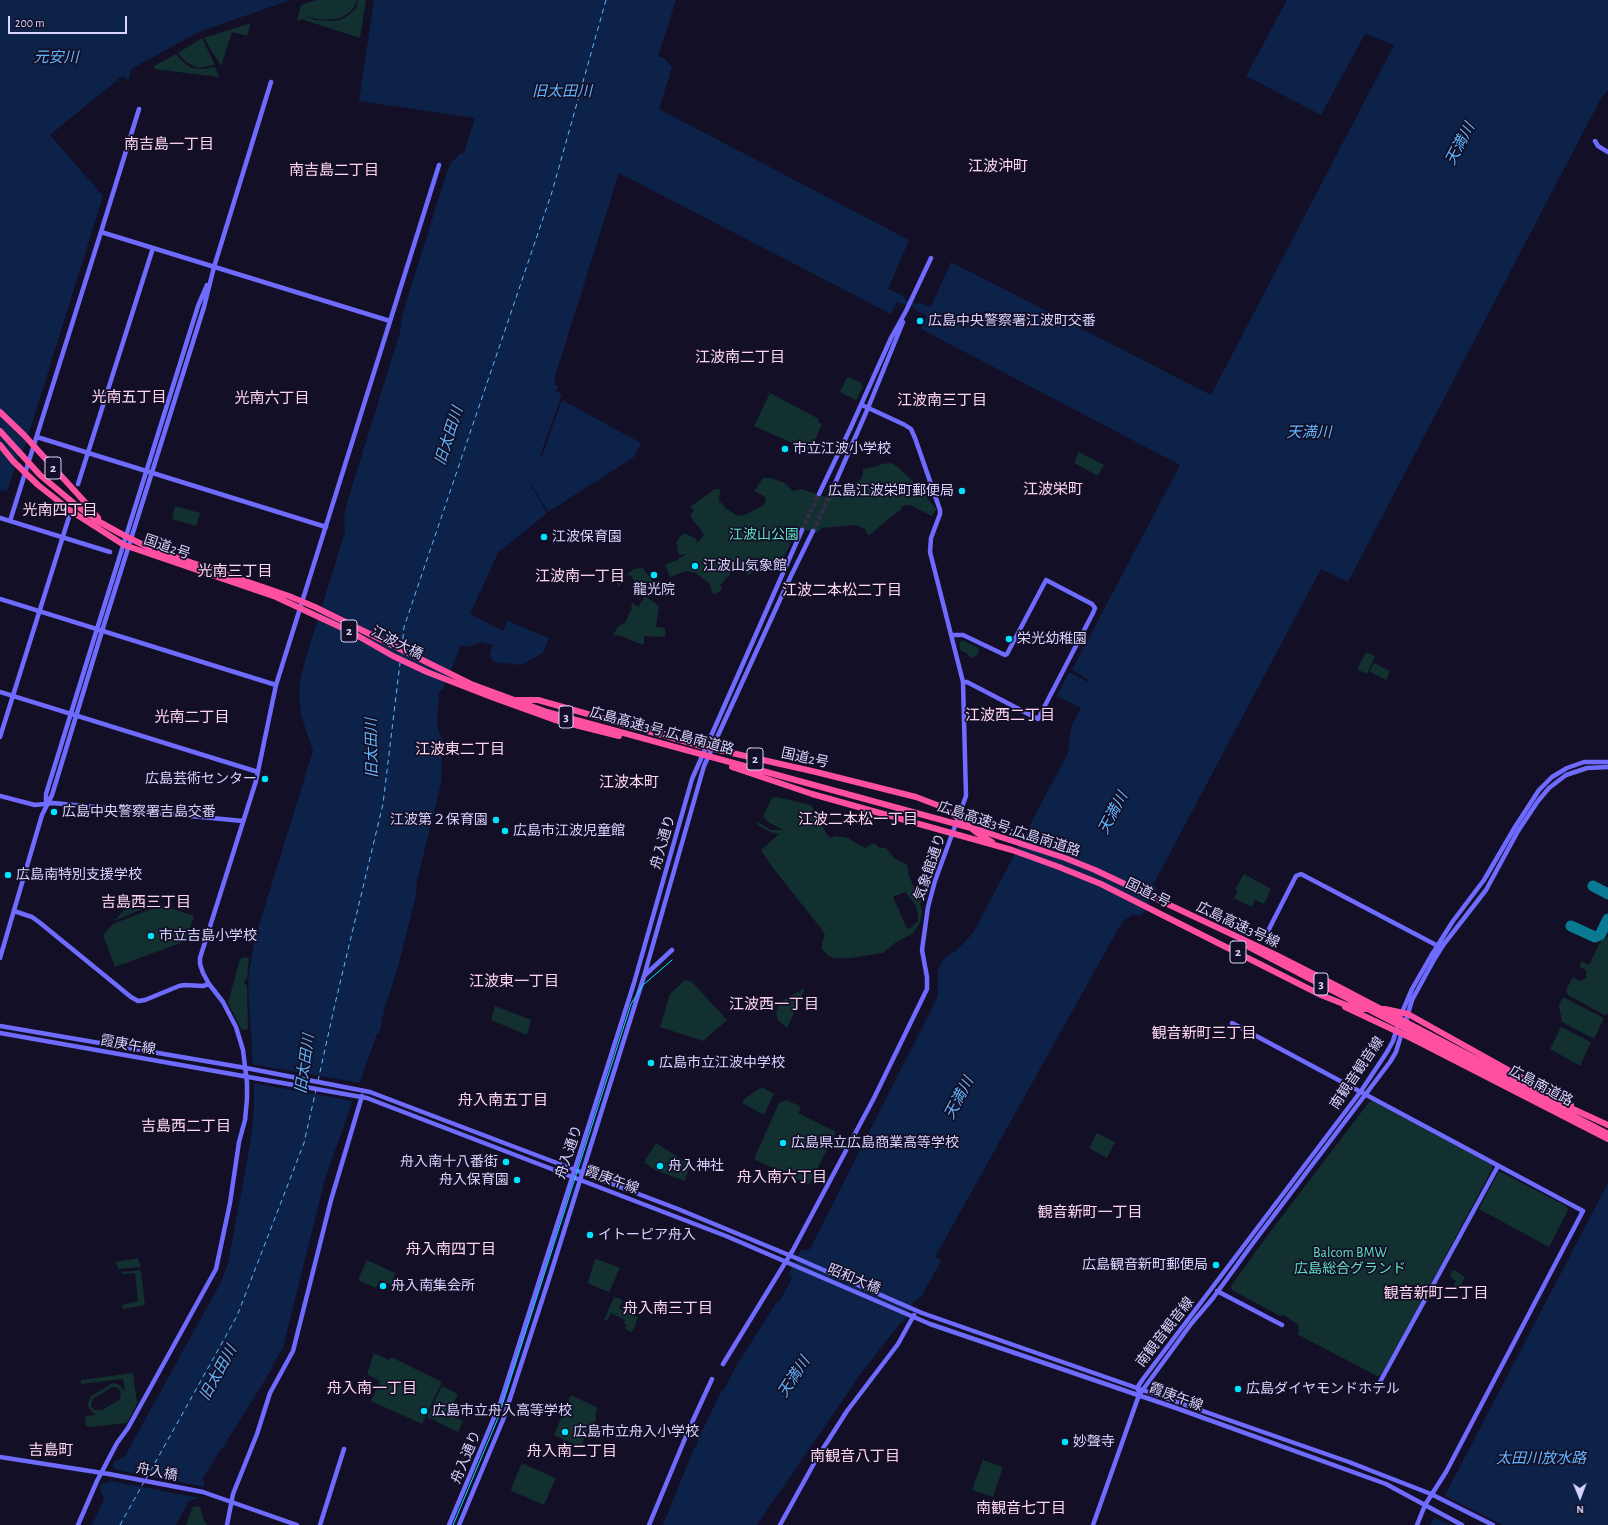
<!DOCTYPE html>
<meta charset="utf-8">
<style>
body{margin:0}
#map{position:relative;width:1608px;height:1525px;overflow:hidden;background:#130f26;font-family:"Alegreya Sans",sans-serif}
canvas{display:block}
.north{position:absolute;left:1560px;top:1477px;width:40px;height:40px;-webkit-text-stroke:3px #130f26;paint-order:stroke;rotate:179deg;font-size:11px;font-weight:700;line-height:16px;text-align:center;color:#d9d4ff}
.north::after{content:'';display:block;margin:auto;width:14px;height:18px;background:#d9d4ff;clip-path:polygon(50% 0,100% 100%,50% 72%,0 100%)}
.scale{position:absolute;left:8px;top:16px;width:119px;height:18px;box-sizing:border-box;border:2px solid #d9d4ff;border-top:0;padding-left:5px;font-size:12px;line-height:14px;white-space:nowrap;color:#d9d4ff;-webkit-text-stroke:3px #130f26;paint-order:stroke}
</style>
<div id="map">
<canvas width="1608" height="1525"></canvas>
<div class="north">N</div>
<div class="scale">200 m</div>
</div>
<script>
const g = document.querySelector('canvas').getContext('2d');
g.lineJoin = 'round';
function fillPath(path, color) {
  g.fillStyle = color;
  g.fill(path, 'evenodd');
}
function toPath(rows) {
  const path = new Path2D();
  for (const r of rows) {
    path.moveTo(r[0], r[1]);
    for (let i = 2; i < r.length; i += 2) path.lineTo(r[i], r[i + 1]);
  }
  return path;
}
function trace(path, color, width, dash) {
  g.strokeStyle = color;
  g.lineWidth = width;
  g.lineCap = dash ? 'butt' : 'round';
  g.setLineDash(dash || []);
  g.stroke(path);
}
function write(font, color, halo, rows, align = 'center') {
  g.font = font + ' "Alegreya Sans","Noto Sans JP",sans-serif';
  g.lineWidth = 3.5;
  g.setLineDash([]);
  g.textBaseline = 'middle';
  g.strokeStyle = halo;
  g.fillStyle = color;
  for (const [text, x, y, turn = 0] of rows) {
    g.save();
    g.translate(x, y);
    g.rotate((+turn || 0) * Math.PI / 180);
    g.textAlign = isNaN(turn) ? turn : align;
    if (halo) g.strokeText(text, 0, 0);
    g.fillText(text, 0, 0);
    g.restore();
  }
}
fillPath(toPath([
 [316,0,357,0,354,7,350,12,341,18,323,20,305,16,315,20,332,21,340,20,349,15,356,8,358,0,366,0,360,38,301,19,300,21,297,20,301,5],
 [251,23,247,36,232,32,221,66,204,38],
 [202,38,215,65,198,68,186,62,178,53],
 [176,54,185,64,192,68,204,69,215,67,219,77,154,69,154,66],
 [847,377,862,383,861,385,863,386,857,399,856,400,840,392],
 [770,393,819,419,818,422,822,424,810,451,754,426],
 [1079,452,1104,465,1098,476,1074,463],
 [891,463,898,467,922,490,923,489,927,493,927,498,937,510,935,511,932,516,910,505,902,506,901,510,892,516,868,536,865,529,856,525,822,528,817,533,798,528,783,559,778,566,763,562,749,575,737,567,730,572,730,575,725,579,722,584,720,584,722,590,715,594,712,593,710,584,696,573,686,571,670,577,665,565,677,560,686,554,680,555,678,553,677,549,678,546,676,543,677,541,684,533,696,539,697,543,704,535,702,531,692,519,690,514,694,511,690,507,715,489,720,489,719,501,727,509,738,516,745,515,764,505,765,502,766,498,762,495,754,491,763,478,771,478,785,483,793,491,802,489,825,497,827,494,836,497,860,480,863,474,863,469,878,466,880,464],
 [175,506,200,513,196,526,172,519],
 [640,568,643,568,653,582,649,587,640,584,635,588,633,587,634,580,632,577,629,575,623,576,620,586,618,586,616,581,620,576,626,575,633,569],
 [645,596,659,606,656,627,665,628,665,637,644,636,644,645,643,645,621,636,613,635,618,627,625,623,632,608,631,606,632,602,638,607],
 [962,640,979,648,978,654,972,658,968,656,968,654,961,651,959,645],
 [1366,652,1375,656,1367,674,1357,669],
 [1374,663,1390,671,1386,680,1369,671],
 [777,797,811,805,826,833,830,838,836,836,848,838,865,848,874,843,880,848,886,848,894,858,907,865,909,876,915,889,924,893,920,904,922,911,920,923,912,934,895,943,883,953,850,958,833,958,827,955,822,949,822,943,825,936,823,931,773,868,761,850,779,834,770,832,758,825,756,821,771,830,783,830,768,822,763,816,772,798],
 [905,892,916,906,918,914,918,921,909,929,907,928,893,897],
 [1244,874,1271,889,1264,904,1255,900,1252,907,1234,898,1238,891,1235,890],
 [138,895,143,907,142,909,114,921],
 [162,905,194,916,186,941,115,967,103,935,113,924],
 [1608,936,1608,1012,1606,1016,1568,995,1566,990,1573,977,1580,981,1586,978,1586,971,1583,968,1579,967,1582,961,1589,965,1601,941],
 [244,957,249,958,247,979,245,980,244,984,247,985,248,1029,242,1030,228,1003,240,959],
 [685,980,691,981,727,1020,703,1041,660,1027,670,994],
 [805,988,787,1028,778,1020,776,1013,778,1007,784,1000],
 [1563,997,1604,1018,1594,1039,1562,1022,1559,1005],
 [495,1006,531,1020,527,1035,491,1020],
 [1561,1027,1591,1042,1580,1066,1550,1049],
 [762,1087,774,1094,764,1115,742,1103,745,1098],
 [787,1100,801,1107,798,1113,836,1132,809,1185,754,1159,779,1103],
 [1373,1101,1483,1160,1492,1165,1492,1169,1391,1358,1381,1375,1377,1376,1297,1334,1299,1331,1298,1324,1283,1315,1280,1316,1232,1290,1231,1286,1267,1236,1369,1102],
 [1097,1133,1115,1142,1107,1158,1089,1148],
 [656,1143,689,1164,690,1166,685,1181,655,1170,644,1162],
 [1499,1171,1566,1206,1568,1210,1549,1247,1479,1209],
 [138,1258,141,1267,118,1269,118,1266,115,1264,115,1262],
 [595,1259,597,1259,620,1268,609,1292,589,1284,588,1282],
 [367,1260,395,1273,392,1285,380,1280,376,1288,358,1280],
 [141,1270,145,1305,123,1309,122,1305,138,1301,135,1273,123,1274,122,1272],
 [1454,1270,1465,1277,1457,1291,1453,1288,1456,1281,1450,1277,1452,1271],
 [614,1297,623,1300,619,1309,638,1317,633,1331,631,1332,625,1329,627,1325,624,1324,625,1320,611,1313,607,1321,604,1320],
 [374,1353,389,1360,391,1357,442,1382,422,1424,371,1401,380,1381,367,1374],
 [133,1373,137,1404,127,1423,88,1427,86,1426,85,1416,96,1415,92,1412,88,1406,88,1403,91,1396,113,1383,119,1385,125,1391,123,1379,81,1384,81,1380],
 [112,1387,118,1388,120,1391,121,1395,119,1400,102,1410,94,1410,91,1406,93,1399],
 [442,1386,458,1394,449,1412,448,1411,446,1414,463,1421,458,1432,427,1417],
 [571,1395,598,1408,595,1414,596,1418,594,1423,590,1424,581,1447,554,1435],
 [983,1460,1003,1467,993,1497,972,1490],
 [523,1464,556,1478,544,1505,512,1491,511,1489,521,1465],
 [196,1506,200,1507,204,1521,207,1523,206,1525,186,1525,192,1508]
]), '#12302f');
fillPath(toPath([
 [0,0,290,0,199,32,131,69,129,79,127,80,122,76,50,135,103,196,23,452,20,452,7,491,0,490],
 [374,0,676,0,658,56,664,58,672,67,659,109,909,240,888,289,903,296,905,299,916,304,921,303,931,307,951,262,1211,395,1394,45,1365,34,1321,115,1246,76,1287,0,1608,0,1608,90,1599,102,1348,582,1321,569,1153,885,1157,888,1142,915,1132,915,1122,922,935,1257,941,1261,921,1297,914,1301,903,1322,901,1322,862,1372,757,1525,663,1525,694,1448,696,1448,698,1439,722,1390,723,1391,738,1363,777,1302,779,1302,792,1279,788,1272,790,1271,801,1250,810,1249,938,996,938,969,941,963,945,958,957,950,973,933,1070,749,1068,748,1072,725,1081,708,1057,696,1069,672,1088,682,1089,680,1072,670,1180,465,921,329,927,316,917,311,914,308,897,302,891,314,619,173,556,373,554,385,558,386,556,391,562,394,540,456,542,456,562,400,641,443,634,457,548,512,530,482,529,482,547,513,498,553,470,614,503,631,508,621,549,638,543,653,521,665,493,662,490,654,493,645,480,642,469,647,461,645,443,689,439,692,437,724,439,732,444,743,442,755,441,783,417,881,416,896,398,967,387,1001,383,1010,385,1011,381,1021,382,1022,379,1034,377,1034,323,1184,324,1184,283,1348,272,1366,273,1367,225,1444,226,1445,221,1449,202,1480,205,1483,197,1499,189,1501,176,1525,92,1525,104,1499,100,1487,114,1462,125,1456,221,1282,228,1264,251,1139,254,1110,254,1083,248,983,251,960,255,938,313,751,301,715,299,696,300,681,304,664,345,532,344,517,346,506,400,332,402,316,446,175,451,163,460,154,464,153,475,118,359,101],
 [1608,1183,1608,1525,1430,1525,1455,1476]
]), '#0c2248');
fillPath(toPath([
 [251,1064,360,1083,353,1101,252,1083],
 [112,1464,116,1470,205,1487,200,1498,111,1481,102,1484],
 [1443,1495,1503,1525,1450,1525,1432,1516]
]), '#130f26');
trace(toPath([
 [402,648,404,627,552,192,606,0],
 [318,1081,335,1004,383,804,400,663],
 [146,1479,237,1316,304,1143,316,1090],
 [120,1525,144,1482]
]), '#62b6ff', 1, [5, 4]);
trace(toPath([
 [1593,886,1608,894],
 [1571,926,1595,937,1600,935,1608,919]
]), '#0a7a92', 11);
trace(toPath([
 [802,530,819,494],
 [813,531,830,495]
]), '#312d47', 4.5, [4.5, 2]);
trace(toPath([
 [1595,141,1598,146,1608,152],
 [101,232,139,109],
 [37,437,326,527],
 [78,484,153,248],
 [819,494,851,427,891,338,906,311,931,258],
 [830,495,868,408,903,322],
 [0,518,110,552],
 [10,521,101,232,390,321],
 [0,599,276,685],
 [951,635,963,635,1005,655,1007,654,1046,580,1092,604,1095,608,1093,613,1038,719,967,682,963,682],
 [0,692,258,772],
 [0,737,69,517],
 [0,796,35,805,53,803,243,821],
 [46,802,46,794,97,629,198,306,207,285],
 [14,911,32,917,39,922,131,997,138,1001,145,1000,179,986,185,985,203,986,209,984],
 [1268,931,1296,876,1301,874,1438,946],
 [0,958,42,815,52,795,102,631,204,307,214,267,271,82],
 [644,976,672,950],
 [1401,1015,1412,989,1431,956,1453,921,1484,880,1515,827,1539,790,1552,777,1567,768,1584,762,1608,762],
 [1232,1023,1583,1211,1446,1472,1425,1505,1417,1525],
 [1405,1024,1412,1000,1435,958,1444,944,1486,890,1518,831,1538,801,1549,788,1566,775,1587,768,1608,767],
 [0,1026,246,1068,370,1092,678,1209,796,1258,922,1313,1349,1462,1431,1494,1493,1525],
 [0,1033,367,1098,726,1236,930,1324,1176,1408,1386,1484,1462,1525],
 [1217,1291,1282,1325],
 [723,1364,793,1250,874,1098,927,989,927,977,922,950,928,907,935,881,966,796,963,682,930,552,931,538,940,514,940,510,915,438,911,429,905,425,862,405],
 [1380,1382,1498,1166],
 [1138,1390,1137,1388,1143,1379,1361,1091,1387,1052,1393,1041,1397,1028],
 [0,1457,109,1474,203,1492,297,1525],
 [78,1525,97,1481,117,1443,128,1428,216,1269,230,1203,239,1142,245,1120,247,1099,247,1083,243,1050,236,1027,223,1002,209,984,203,973,200,964,200,958,256,781,276,685,439,165],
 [227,1525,233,1494,257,1434,270,1393,293,1351,331,1200,362,1096],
 [320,1525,344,1449],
 [449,1525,501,1401,634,983,692,779,802,530],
 [459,1525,503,1420,549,1279,644,976,704,766,789,580,813,531],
 [649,1525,689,1429,712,1379],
 [780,1525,817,1458,847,1411,898,1344,914,1315],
 [1093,1525,1139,1395,1191,1324,1213,1298,1253,1243,1390,1062,1396,1052,1402,1032]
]), '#6f6bff', 4.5);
trace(toPath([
 [0,412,24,435,83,500,98,518],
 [0,431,40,475,76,505,96,520,125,536,152,549,289,596,315,607,471,684,547,712,982,831,1065,858,1095,870,1276,955,1335,985,1560,1103,1608,1125],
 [0,445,13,461,38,485,71,511,124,545,276,597,351,632,393,656,427,672,494,698,555,720,619,736],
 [516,700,538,700,701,746,816,772,916,797,937,805,959,818,977,833,992,842],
 [732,767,812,794,1012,850,1059,867,1101,884,1321,995,1346,1005,1363,1009,1385,1009,1408,1014,1571,1105],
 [1249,947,1608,1134],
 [1345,1007,1413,1039,1608,1139]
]), '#ff4fa3', 6);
trace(toPath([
 [453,1525,498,1418,631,1004,643,985,672,960]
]), '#00e5ff', 1);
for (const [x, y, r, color] of [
 [920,321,4,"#00e5ff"],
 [785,449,4,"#00e5ff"],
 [962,491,4,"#00e5ff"],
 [544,537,4,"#00e5ff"],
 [695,566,4,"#00e5ff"],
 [654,575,4,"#00e5ff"],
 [1009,639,4,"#00e5ff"],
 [265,779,4,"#00e5ff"],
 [54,812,4,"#00e5ff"],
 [496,820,4,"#00e5ff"],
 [505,831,4,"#00e5ff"],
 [8,875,4,"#00e5ff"],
 [151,936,4,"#00e5ff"],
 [651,1063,4,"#00e5ff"],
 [783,1143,4,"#00e5ff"],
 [506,1162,4,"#00e5ff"],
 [660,1166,4,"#00e5ff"],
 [517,1180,4,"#00e5ff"],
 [590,1235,4,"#00e5ff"],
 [1216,1265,4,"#00e5ff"],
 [383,1286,4,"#00e5ff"],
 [1238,1389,4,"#00e5ff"],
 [424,1411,4,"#00e5ff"],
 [565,1432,4,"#00e5ff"],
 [1065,1442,4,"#00e5ff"]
]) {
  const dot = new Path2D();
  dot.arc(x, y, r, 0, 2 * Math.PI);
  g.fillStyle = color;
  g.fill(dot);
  trace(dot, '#130f26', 1.5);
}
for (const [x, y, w] of [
 [53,468,16],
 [349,631,16],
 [566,717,14],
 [755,759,16],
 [1238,952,16],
 [1321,984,14]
]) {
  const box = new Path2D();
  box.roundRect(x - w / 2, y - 11, w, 22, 3);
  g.fillStyle = '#130f26';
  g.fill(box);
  trace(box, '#d9d4ff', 1);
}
write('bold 13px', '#d9d4ff', null, [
 ["2",53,468],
 ["2",349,631],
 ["3",566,717],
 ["2",755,759],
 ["2",1238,952],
 ["3",1321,984]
]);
write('14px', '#d9d4ff', '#130f26', [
 ["広島中央警察署江波町交番",928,321],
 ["市立江波小学校",793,449],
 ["広島江波栄町郵便局",954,491,"right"],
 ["江波保育園",552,537],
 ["江波山気象館",703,566],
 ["龍光院",654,590,"center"],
 ["栄光幼稚園",1017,639],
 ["広島芸術センター",257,779,"right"],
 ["広島中央警察署吉島交番",62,812],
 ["江波第２保育園",488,820,"right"],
 ["広島市江波児童館",513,831],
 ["広島南特別支援学校",16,875],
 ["市立吉島小学校",159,936],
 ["広島市立江波中学校",659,1063],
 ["広島県立広島商業高等学校",791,1143],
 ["舟入南十八番街",498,1162,"right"],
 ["舟入神社",668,1166],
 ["舟入保育園",509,1180,"right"],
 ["イトーピア舟入",598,1235],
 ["広島観音新町郵便局",1208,1265,"right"],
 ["舟入南集会所",391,1286],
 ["広島ダイヤモンドホテル",1246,1389],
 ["広島市立舟入高等学校",432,1411],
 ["広島市立舟入小学校",573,1432],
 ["妙聲寺",1073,1442]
], 'left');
write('14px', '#5fe0c0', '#130f26', [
 ["江波山公園",764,535],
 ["Balcom BMW",1350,1253],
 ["広島総合グランド",1350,1269]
]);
write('14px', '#d9d4ff', '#130f26', [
 ["国道2号",167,547,19],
 ["江波大橋",397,643,27],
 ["広島高速3号;広島南道路",662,731,15],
 ["国道2号",805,758,12],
 ["広島高速3号;広島南道路",1009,829,18],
 ["舟入通り",663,842,-74],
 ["気象館通り",930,867,-71],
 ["国道2号",1148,893,26],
 ["広島高速3号線",1238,925,25],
 ["霞庚午線",128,1045,10],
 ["南観音観音線",1357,1073,-56],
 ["広島南道路",1541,1086,28],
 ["舟入通り",569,1152,-71],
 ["霞庚午線",612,1180,20],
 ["昭和大橋",854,1279,23],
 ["南観音観音線",1165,1332,-52],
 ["霞庚午線",1176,1397,20],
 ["舟入通り",466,1457,-67],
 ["舟入橋",157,1472,11]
]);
write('italic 15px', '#62b6ff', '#130f26', [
 ["元安川",56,57],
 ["旧太田川",562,91],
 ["天満川",1460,144,-62],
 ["天満川",1309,432],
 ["旧太田川",449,436,-72],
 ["旧太田川",372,748,-91],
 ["天満川",1113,813,-62],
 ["旧太田川",305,1064,-82],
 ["天満川",959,1098,-62],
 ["旧太田川",218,1373,-61],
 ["天満川",794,1377,-57],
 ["太田川放水路",1541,1458]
]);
write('15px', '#ffd6f0', '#130f26', [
 ["南吉島一丁目",169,144],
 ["江波沖町",998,166],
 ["南吉島二丁目",334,170],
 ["江波南二丁目",740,357],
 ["光南五丁目",129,397],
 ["光南六丁目",272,398],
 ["江波南三丁目",942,400],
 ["江波栄町",1053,489],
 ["光南四丁目",60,510],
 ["光南三丁目",235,571],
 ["江波南一丁目",580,576],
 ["江波二本松二丁目",842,590],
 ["江波西二丁目",1010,715],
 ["光南二丁目",192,717],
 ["江波東二丁目",460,749],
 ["江波本町",629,782],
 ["江波二本松一丁目",858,819],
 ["吉島西三丁目",146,902],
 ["江波東一丁目",514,981],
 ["江波西一丁目",774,1004],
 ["観音新町三丁目",1204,1033],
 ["舟入南五丁目",503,1100],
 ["吉島西二丁目",186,1126],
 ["舟入南六丁目",782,1177],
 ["観音新町一丁目",1090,1212],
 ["舟入南四丁目",451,1249],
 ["観音新町二丁目",1436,1293],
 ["舟入南三丁目",668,1308],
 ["舟入南一丁目",372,1388],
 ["吉島町",51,1450],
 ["舟入南二丁目",572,1451],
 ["南観音八丁目",855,1456],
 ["南観音七丁目",1021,1508]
]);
</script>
